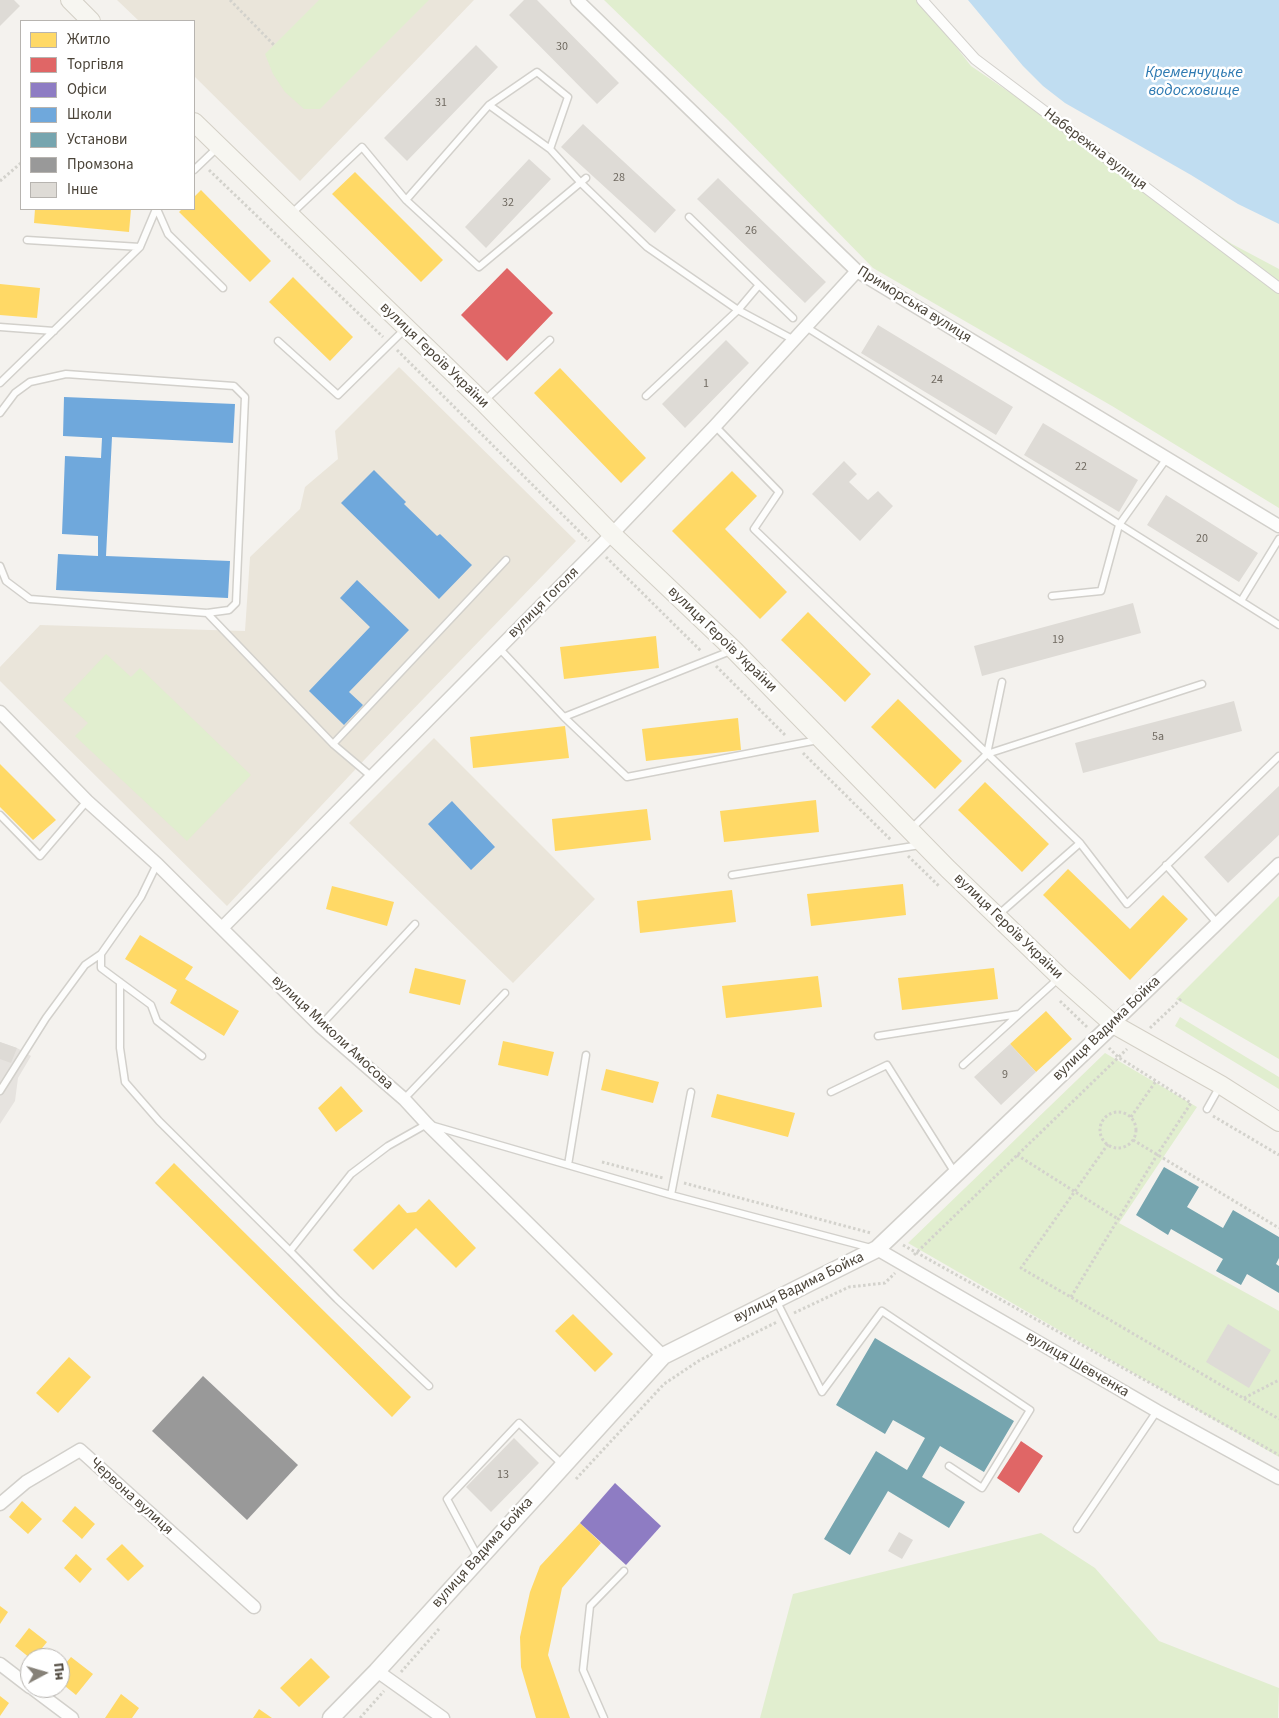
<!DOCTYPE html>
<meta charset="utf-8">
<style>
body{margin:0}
#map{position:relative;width:1279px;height:1718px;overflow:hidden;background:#f4f2ee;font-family:"Source Sans 3",sans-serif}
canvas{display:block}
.legend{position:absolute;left:20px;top:20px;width:175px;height:190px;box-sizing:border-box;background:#fff;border:1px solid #b7b4b0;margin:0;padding:6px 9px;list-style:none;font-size:15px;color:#4b4439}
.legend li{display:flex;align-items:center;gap:10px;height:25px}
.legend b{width:25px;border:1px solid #b7b4b0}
.north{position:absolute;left:20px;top:1648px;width:50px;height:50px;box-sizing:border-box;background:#fff;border:1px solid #b7b4b0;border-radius:50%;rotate:84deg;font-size:14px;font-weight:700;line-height:20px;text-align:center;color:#4b4439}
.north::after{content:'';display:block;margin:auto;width:18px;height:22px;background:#868178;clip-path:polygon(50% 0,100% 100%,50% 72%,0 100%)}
</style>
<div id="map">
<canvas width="1279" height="1718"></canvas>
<ul class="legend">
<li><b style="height:14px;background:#ffd966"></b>Житло</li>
<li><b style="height:14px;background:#e06666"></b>Торгівля</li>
<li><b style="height:14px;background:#8e7cc3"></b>Офіси</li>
<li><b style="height:14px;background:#6fa8dc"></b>Школи</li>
<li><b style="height:14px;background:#76a5af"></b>Установи</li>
<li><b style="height:14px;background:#999"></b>Промзона</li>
<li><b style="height:14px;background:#dedbd6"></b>Інше</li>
</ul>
<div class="north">Пн</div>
</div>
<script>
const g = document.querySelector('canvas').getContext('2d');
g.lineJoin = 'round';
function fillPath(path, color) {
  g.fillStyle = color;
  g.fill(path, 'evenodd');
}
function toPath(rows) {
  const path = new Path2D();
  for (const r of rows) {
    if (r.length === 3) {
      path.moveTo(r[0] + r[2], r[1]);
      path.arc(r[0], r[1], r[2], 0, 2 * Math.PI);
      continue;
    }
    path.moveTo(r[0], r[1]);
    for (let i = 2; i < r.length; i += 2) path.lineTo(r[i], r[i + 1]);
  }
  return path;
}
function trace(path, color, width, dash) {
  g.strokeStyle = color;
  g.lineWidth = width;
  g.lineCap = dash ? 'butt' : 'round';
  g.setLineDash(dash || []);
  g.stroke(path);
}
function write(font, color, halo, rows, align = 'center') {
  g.font = font + ' "Source Sans 3",sans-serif';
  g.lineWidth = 5;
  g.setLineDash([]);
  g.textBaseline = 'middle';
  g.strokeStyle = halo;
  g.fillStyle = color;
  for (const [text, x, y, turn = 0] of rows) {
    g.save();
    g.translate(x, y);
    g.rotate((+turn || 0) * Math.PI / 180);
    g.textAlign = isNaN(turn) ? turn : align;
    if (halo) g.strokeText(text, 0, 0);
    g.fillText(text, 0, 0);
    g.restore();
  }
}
fillPath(toPath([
 [117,0,474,0,300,181,194,76,194,21,139,21],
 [399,367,576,541,367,757,227,906,0,681,0,667,40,625,245,631,250,557,300,509,305,487,338,459,335,431],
 [434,738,595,899,513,983,349,823]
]), '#eae5da');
fillPath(toPath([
 [319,0,429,0,320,109,304,109,285,92,273,74,265,54],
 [604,0,920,0,971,66,1232,244,1279,269,1279,508,1112,406,873,268,728,120],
 [106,654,131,677,140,668,251,775,187,841,75,736,88,723,63,700],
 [1279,896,1279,1059,1176,999],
 [1180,1017,1279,1077,1279,1089,1175,1026],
 [1105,1053,1197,1107,1119,1223,1279,1311,1279,1457,908,1243],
 [1041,1533,1095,1568,1159,1641,1279,1688,1278,1718,760,1718,793,1594]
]), '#e1eecf');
fillPath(toPath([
 [0,1042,17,1048,31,1056,18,1078,15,1101,0,1124]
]), '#e6e3df');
fillPath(toPath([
 [968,0,1279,0,1279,224,1238,204,1191,175,1065,103,1043,86,1023,66]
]), '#c0ddf1');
fillPath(toPath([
 [355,172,443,260,421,282,332,194],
 [201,190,271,261,250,282,179,212,182,209,194,209,194,197],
 [35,209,131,209,129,232,34,223],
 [293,277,353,337,330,361,269,302],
 [0,284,40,288,37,318,0,315],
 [560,368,646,458,621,483,534,393],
 [732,471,757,496,725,529,787,592,760,619,672,531],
 [808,612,871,674,845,702,781,640],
 [656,636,659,668,564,679,560,647],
 [898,699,962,761,935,789,871,727],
 [738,718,741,750,646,761,642,729],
 [565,726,569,758,473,768,470,737],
 [0,764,56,820,33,840,0,807],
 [985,782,1049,844,1022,872,958,810],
 [816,800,819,832,724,842,720,811],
 [647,809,651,840,555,851,552,819],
 [1068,869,1130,929,1163,895,1188,919,1130,980,1043,895],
 [903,884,906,915,811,926,807,894],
 [332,886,394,902,387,926,326,909],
 [732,890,736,922,640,933,637,901],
 [140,935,193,967,185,979,239,1011,224,1036,170,1003,177,990,125,959],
 [415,968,466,980,460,1005,409,993],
 [994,968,998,999,902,1010,898,978],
 [818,976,822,1007,726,1018,722,986],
 [1046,1011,1072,1039,1036,1072,1010,1044],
 [503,1041,554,1052,548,1076,498,1065],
 [606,1069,659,1082,653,1103,601,1090],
 [341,1086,363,1111,336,1132,318,1108],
 [717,1094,795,1113,788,1137,711,1117],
 [174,1163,411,1397,392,1417,155,1183],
 [429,1199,476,1248,456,1268,416,1228,373,1270,353,1250,399,1204,407,1213,416,1212],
 [573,1314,613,1354,595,1372,555,1331],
 [69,1357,91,1377,58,1413,36,1393],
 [22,1501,42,1519,28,1534,9,1517],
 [75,1506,95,1524,82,1539,62,1521],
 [580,1523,601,1543,562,1588,548,1655,570,1718,536,1718,521,1667,520,1637,530,1592,540,1566],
 [122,1544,144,1566,128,1581,106,1559],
 [76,1554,92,1569,80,1583,64,1568],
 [0,1606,8,1612,0,1624],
 [29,1628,47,1642,34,1658,30,1658,15,1646],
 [71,1657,93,1674,76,1695,60,1682,60,1670],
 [311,1658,330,1677,299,1707,280,1688],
 [121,1694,139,1708,132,1718,105,1718],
 [0,1696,9,1703,0,1716],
 [259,1709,272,1718,253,1718]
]), '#ffd966');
fillPath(toPath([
 [507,268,553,313,507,361,461,315],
 [1021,1441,1043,1456,1019,1493,997,1478]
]), '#e06666');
fillPath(toPath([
 [615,1483,661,1526,626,1565,580,1523]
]), '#8e7cc3');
fillPath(toPath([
 [64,397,235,404,233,443,112,437,106,556,230,561,228,598,56,590,58,554,98,556,98,536,62,534,65,456,101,458,102,438,63,436],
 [374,470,406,502,404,504,437,536,440,534,472,565,439,599,341,503],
 [357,580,409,630,349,692,363,705,344,725,309,691,370,627,340,598],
 [452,801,495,847,471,870,428,824]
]), '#6fa8dc');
fillPath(toPath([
 [1164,1167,1199,1187,1187,1207,1223,1228,1233,1210,1279,1237,1279,1258,1276,1264,1279,1266,1279,1293,1247,1274,1241,1285,1216,1271,1223,1259,1171,1229,1168,1235,1136,1215],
 [875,1338,1014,1421,984,1472,940,1446,922,1477,965,1502,949,1528,888,1491,850,1555,824,1539,876,1451,907,1470,925,1438,893,1420,885,1434,836,1405]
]), '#76a5af');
fillPath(toPath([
 [203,1376,298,1465,247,1520,152,1431]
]), '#999');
fillPath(toPath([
 [0,0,14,0,20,6,0,26],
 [524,0,537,0,619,83,597,104,509,15],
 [476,45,498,67,407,161,384,138],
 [583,124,676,210,655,233,561,147],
 [529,159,551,179,486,248,465,227],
 [718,178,826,282,805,303,697,199],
 [878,325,1013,407,996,435,861,353],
 [726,340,749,363,685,428,662,404],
 [1043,423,1138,480,1119,512,1024,455],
 [844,461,857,474,849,482,868,500,878,491,893,506,860,541,812,494],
 [1166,495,1258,553,1239,582,1147,525],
 [1133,603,1141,633,982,676,974,646],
 [1234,701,1242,731,1083,773,1075,743],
 [1279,786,1279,835,1228,883,1204,857],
 [0,1042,17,1048,11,1063,0,1059],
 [1010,1044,1036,1072,1001,1105,974,1077],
 [1228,1324,1271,1350,1249,1388,1206,1362],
 [514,1438,539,1463,491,1512,466,1487],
 [899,1532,913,1540,902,1559,888,1551]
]), '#dedbd6');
const service = toPath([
 [489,105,537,72,568,97,550,149],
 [194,170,218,147],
 [406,200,479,267,586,178],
 [157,209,168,234,223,288],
 [291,214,362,147,406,200,489,105,550,149,581,183,647,247,738,310,794,340],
 [689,217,793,318],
 [27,240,140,247],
 [0,327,54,331],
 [806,327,1279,625],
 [278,341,338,395,405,329],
 [0,383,140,247,156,209],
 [646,396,738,310,759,285],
 [484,401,550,340],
 [0,413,15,393,30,382,66,374,234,386,245,397,236,603,229,610,207,613,30,599,6,581,0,566],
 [715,426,779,492,754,529,1080,843],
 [1052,596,1101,591,1119,525,1167,458],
 [1241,601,1279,539],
 [207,613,333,744,372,777],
 [499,648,564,717,627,777,818,740],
 [564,717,733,650],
 [333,744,506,560],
 [987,754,1002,682],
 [0,815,40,856,87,801],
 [911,829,987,754,1202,684],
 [157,864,141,897,101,954,101,968,151,1005,157,1021,202,1056],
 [1166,865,1217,923],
 [732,875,920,845],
 [998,915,1080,843,1127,904,1279,756],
 [120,982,120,1048,125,1082,159,1121,290,1251],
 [320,1026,415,924],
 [878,1036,1019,1014],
 [963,1065,1059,978],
 [0,1091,46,1018,85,965,101,954],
 [831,1092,887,1065,955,1173],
 [404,1099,505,993],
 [1207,1109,1220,1086],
 [568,1165,586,1055],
 [671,1195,691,1092],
 [776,1300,822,1392,882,1311,1030,1410,982,1488,949,1466],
 [429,1386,337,1299,290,1251,351,1174,388,1146,427,1124,671,1195,871,1248],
 [1077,1529,1157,1411],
 [478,1557,447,1499,519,1423,563,1465],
 [604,1718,583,1670,590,1606,624,1571]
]);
const pedestrian = toPath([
 [922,0,975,59,1279,288]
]);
const minor = toPath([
 [577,0,857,271,1279,526],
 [0,712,87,801,157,864,320,1026,404,1099,427,1124,663,1356],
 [222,928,612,534,715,426,857,271],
 [1113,1024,1279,864],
 [877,1249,1157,1411,1279,1478],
 [0,1504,26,1482,80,1450,254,1607],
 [0,1664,30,1687],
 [377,1671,443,1718],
 [32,1688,72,1718]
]);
const tertiary = toPath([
 [331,1718,377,1671,663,1356,877,1249,1113,1024]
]);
const secondary = toPath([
 [70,0,91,21],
 [194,122,483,402,612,534,734,650,948,869,1060,977,1113,1024,1221,1085,1279,1122]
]);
trace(service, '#d2d0cb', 9);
trace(pedestrian, '#d2d0cb', 12);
trace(minor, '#d2d0cb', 15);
trace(tertiary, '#d2d0cb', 19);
trace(secondary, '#d3cfc5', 20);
trace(toPath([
 [230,0,274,45],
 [209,170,383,337],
 [0,181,21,163],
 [397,350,589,541],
 [606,557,701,651],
 [716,666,786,736],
 [803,753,891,840],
 [908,856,940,887],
 [1060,1001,1088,1028],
 [1150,1028,1182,998],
 [1118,1130,18],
 [1213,1116,1279,1155],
 [1131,1117,1156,1081],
 [1133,1140,1279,1228],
 [1108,1144,1021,1268,1279,1419],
 [1017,1155,1118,1219],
 [602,1162,663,1178],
 [684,1183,871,1233],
 [903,1245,1279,1455],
 [914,1255,1127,1049],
 [1071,1297,1157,1155,1191,1103,1118,1057,1109,1048],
 [794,1313,849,1287,885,1283,895,1273],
 [1244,1398,1279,1380],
 [576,1479,664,1384,700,1360,777,1322],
 [401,1672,439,1629],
 [360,1718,384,1691]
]), '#d3d2cc', 3, [2.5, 2.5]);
trace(service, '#fdfdfc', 6);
trace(pedestrian, '#fdfdfc', 10);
trace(minor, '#fdfdfc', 12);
trace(tertiary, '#fdfdfc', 16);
trace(secondary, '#f7f6f1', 18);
write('12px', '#706a61', null, [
 ["30",562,47],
 ["31",441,103],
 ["28",619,178],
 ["32",508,203],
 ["26",751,231],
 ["24",937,380],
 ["1",706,384],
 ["22",1081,467],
 ["20",1202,539],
 ["19",1058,640],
 ["5а",1158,737],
 ["9",1005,1075],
 ["13",503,1475]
]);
write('15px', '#4b4439', '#fff', [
 ["Набережна вулиця",1095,150,37],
 ["Приморська вулиця",914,305,32],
 ["вулиця Героїв України",434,356,44],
 ["вулиця Гоголя",544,603,-45],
 ["вулиця Героїв України",722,640,44],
 ["вулиця Героїв України",1008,927,44],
 ["вулиця Вадима Бойка",1107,1029,-44],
 ["вулиця Миколи Амосова",332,1033,43],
 ["вулиця Вадима Бойка",799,1288,-26],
 ["вулиця Шевченка",1077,1365,30],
 ["Червона вулиця",131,1497,42],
 ["вулиця Вадима Бойка",483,1553,-48]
]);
write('italic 16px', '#2e7ab2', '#fff', [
 ["Кременчуцьке",1194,73],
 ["водосховище",1194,91]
]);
</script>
